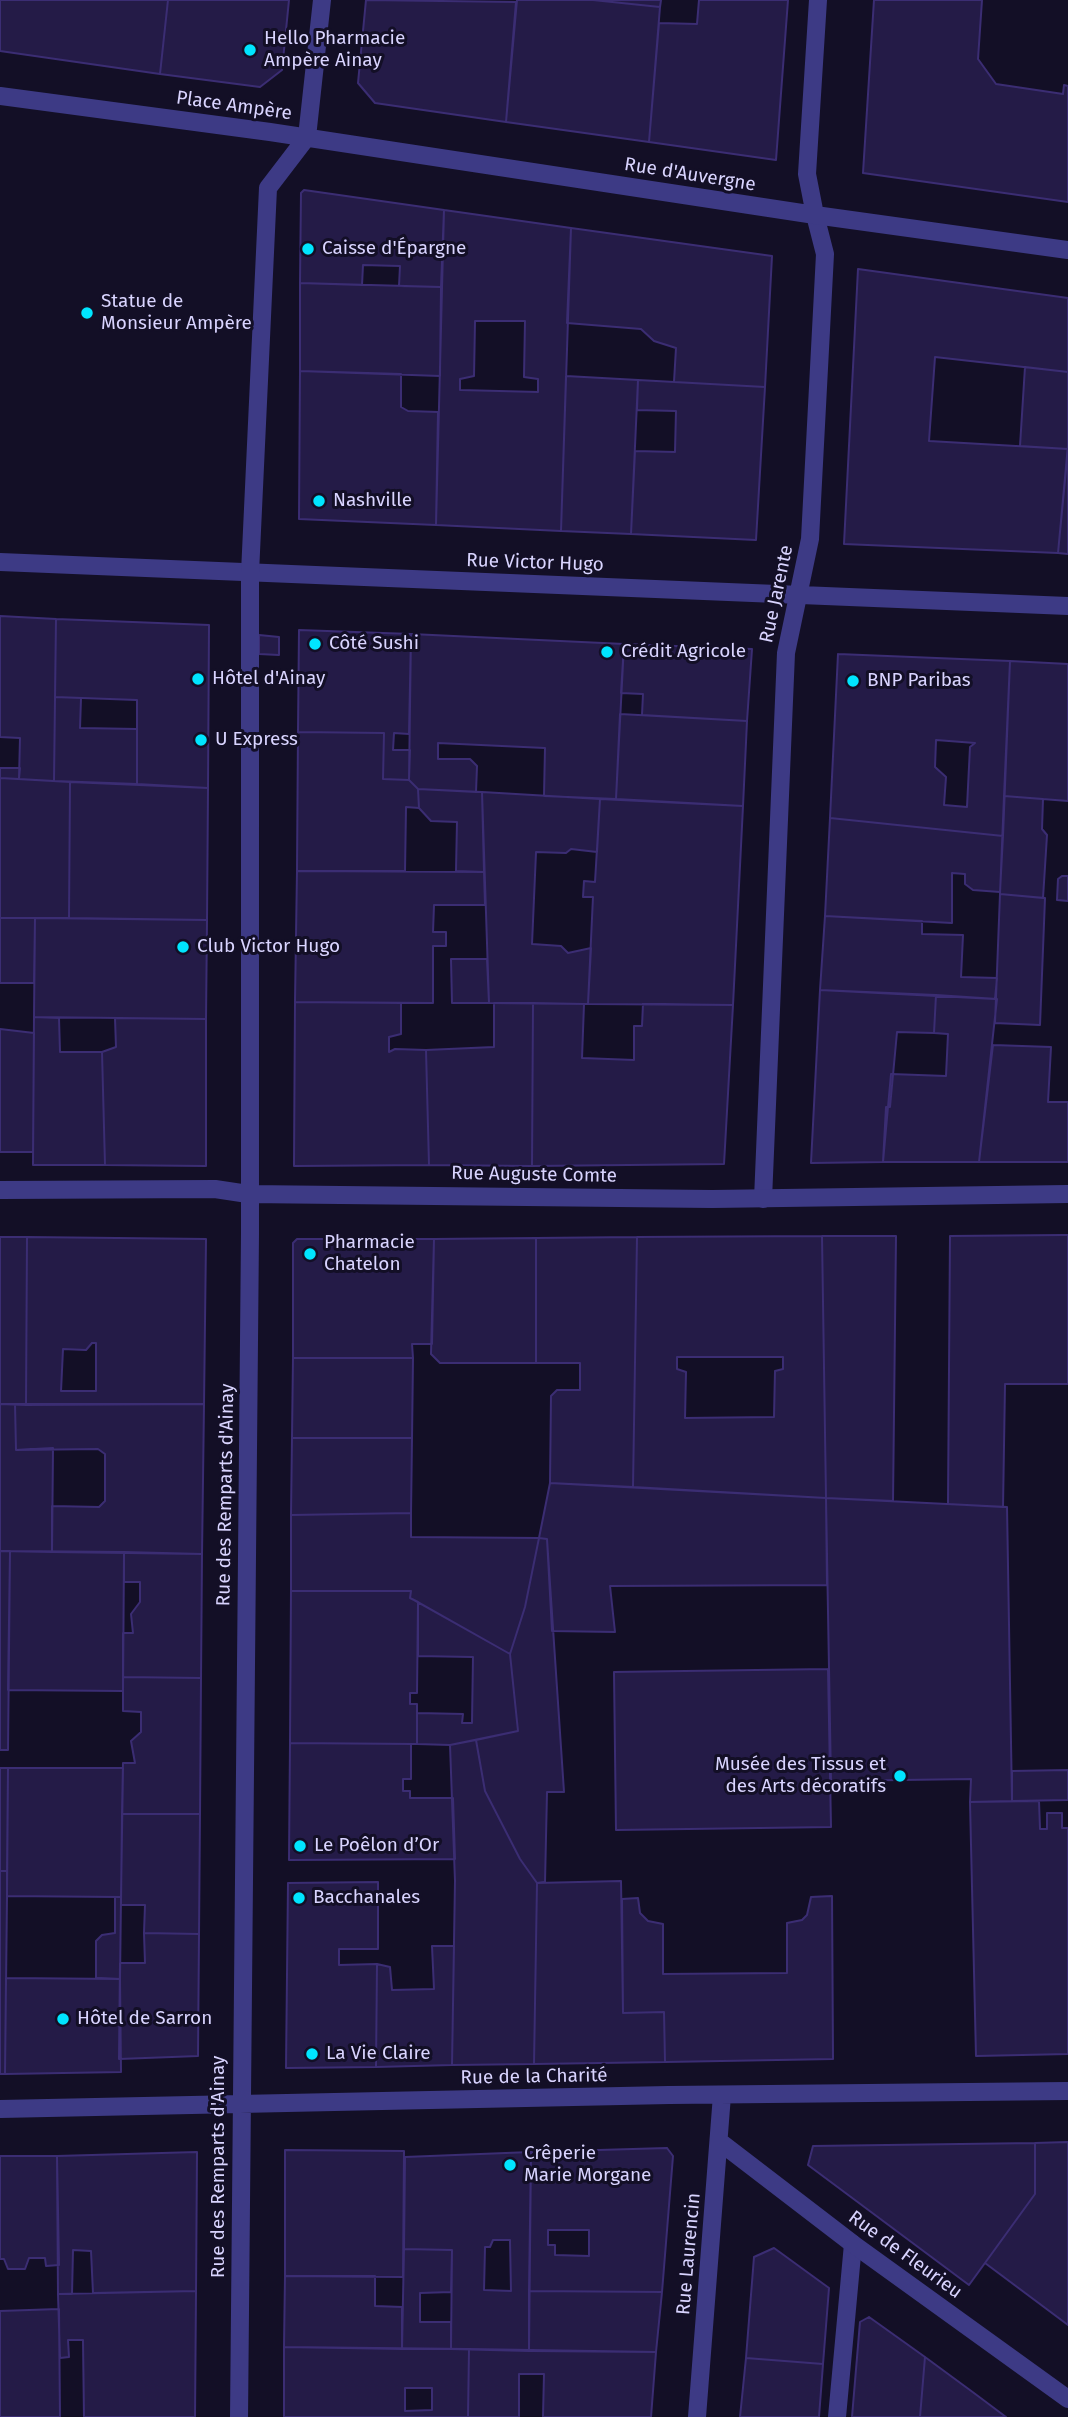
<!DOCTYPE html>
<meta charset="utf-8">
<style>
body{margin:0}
canvas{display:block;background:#130f26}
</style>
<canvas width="1068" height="2417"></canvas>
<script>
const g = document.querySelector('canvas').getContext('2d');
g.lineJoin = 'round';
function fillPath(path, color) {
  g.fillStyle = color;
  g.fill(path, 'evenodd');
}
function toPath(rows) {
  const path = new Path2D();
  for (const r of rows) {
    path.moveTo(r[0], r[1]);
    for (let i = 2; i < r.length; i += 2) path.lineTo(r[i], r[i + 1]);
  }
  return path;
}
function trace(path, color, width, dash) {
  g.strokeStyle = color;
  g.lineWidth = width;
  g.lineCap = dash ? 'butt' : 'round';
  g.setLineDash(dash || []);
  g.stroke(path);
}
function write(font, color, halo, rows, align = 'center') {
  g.font = font + ' "Fira Sans",sans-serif';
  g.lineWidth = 6;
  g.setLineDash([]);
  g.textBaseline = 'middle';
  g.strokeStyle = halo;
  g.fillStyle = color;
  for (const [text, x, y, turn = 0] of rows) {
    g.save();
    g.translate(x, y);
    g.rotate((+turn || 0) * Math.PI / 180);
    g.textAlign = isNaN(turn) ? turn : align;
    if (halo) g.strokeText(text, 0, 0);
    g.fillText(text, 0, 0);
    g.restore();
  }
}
const building = toPath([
 [0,0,168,0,160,74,0,51,0,0],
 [168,0,289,0,282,70,260,87,160,74,168,0],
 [366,0,516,2,506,122,375,103,358,83,366,0],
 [517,0,593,0,660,7,649,142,506,122,517,0],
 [593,0,661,0,660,7,593,0],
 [699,0,788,0,776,160,649,142,659,23,697,24,699,0],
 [874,0,982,0,978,59,996,84,1063,94,1064,85,1068,86,1068,202,863,173,874,0],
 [304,190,444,210,441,287,399,286,400,266,363,265,362,285,300,283,301,193,304,190],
 [444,210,571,228,561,531,436,525,444,210],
 [475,321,525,321,524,377,538,379,538,392,460,390,460,379,474,376,475,321],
 [571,228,772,256,765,387,674,382,676,348,654,341,641,329,567,323,571,228],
 [858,269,1068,298,1068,372,935,357,929,441,1068,449,1058,553,844,544,858,269],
 [300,283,441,287,440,376,300,371,300,283],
 [1025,367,1068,372,1068,449,1020,446,1025,367],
 [300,371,401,374,401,407,408,411,438,412,436,525,299,519,300,371],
 [566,376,638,380,631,534,561,531,566,376],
 [638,380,765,387,756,540,631,534,635,451,675,452,676,411,637,410,638,380],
 [1068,445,1068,554,1058,553,1068,445],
 [0,616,56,619,54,781,19,779,20,738,0,737,0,616],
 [56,619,209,625,208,788,137,784,137,700,55,697,56,619],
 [299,630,411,634,409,734,394,733,393,750,410,750,409,780,383,779,384,733,298,732,299,630],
 [411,634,624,644,616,799,544,796,545,748,438,743,438,759,470,759,477,766,476,792,418,789,409,780,411,634],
 [259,635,279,637,279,655,259,654,259,635],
 [624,644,752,649,747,721,642,715,643,694,621,693,624,644],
 [838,654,1010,661,1003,836,830,818,838,654],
 [936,740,975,743,970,747,967,807,944,805,946,777,935,767,936,740],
 [1010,661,1068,664,1068,801,1004,796,1010,661],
 [55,697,81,698,80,728,137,729,137,784,54,781,55,697],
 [620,714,747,721,743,806,616,799,620,714],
 [298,732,384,733,383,779,409,780,418,789,419,808,406,807,405,871,297,871,298,732],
 [0,768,20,768,19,779,0,778,0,768],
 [0,778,70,782,69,918,0,918,0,778],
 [70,782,208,788,207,920,69,918,70,782],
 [418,789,482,792,484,872,456,871,457,822,431,821,419,808,418,789],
 [482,792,600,799,597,852,571,849,566,853,536,852,532,944,561,946,568,953,591,948,588,1004,489,1003,482,792],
 [1004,796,1043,799,1042,829,1047,835,1043,898,1000,894,1004,796],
 [600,799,743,806,733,1005,588,1004,593,897,583,897,584,881,595,882,600,799],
 [830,818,1003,836,1000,892,973,890,965,884,965,874,952,873,952,923,825,916,830,818],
 [297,871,484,872,485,905,434,905,433,932,446,932,446,946,433,946,433,1003,295,1002,297,871],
 [1062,876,1068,876,1068,901,1057,900,1058,879,1062,876],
 [1000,894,1045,898,1040,1025,995,1023,1000,894],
 [825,916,922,921,922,934,963,935,961,977,997,978,995,999,820,990,825,916],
 [0,918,35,918,34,983,0,983,0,918],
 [35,918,207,920,206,1019,34,1017,35,918],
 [451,959,487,959,489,1003,452,1003,451,959],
 [820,990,936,995,934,1033,897,1032,890,1107,886,1107,883,1162,811,1163,820,990],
 [936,995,997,999,979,1162,883,1162,891,1074,946,1076,948,1034,934,1033,936,995],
 [295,1002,401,1003,401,1034,389,1037,389,1052,395,1049,426,1050,429,1165,294,1166,295,1002],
 [494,1003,533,1003,532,1166,429,1165,426,1050,494,1047,494,1003],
 [533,1003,584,1004,582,1058,634,1060,634,1026,642,1026,643,1004,733,1005,724,1164,532,1166,533,1003],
 [34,1017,59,1018,60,1052,102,1052,105,1165,33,1165,34,1017],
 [115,1018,206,1019,206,1166,105,1165,102,1052,116,1047,115,1018],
 [0,1029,34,1033,33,1152,0,1152,0,1029],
 [993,1045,1051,1047,1048,1102,1068,1102,1068,1162,979,1162,993,1045],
 [1064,1235,1068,1235,1068,1384,1005,1384,1003,1507,948,1504,950,1236,1064,1235],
 [822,1236,826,1498,633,1487,637,1237,822,1236],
 [677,1357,783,1357,783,1369,775,1371,774,1417,685,1418,686,1372,677,1369,677,1357],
 [822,1236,896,1236,893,1501,826,1498,822,1236],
 [0,1237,27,1237,26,1405,0,1404,0,1237],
 [27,1237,206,1239,204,1404,26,1405,27,1237],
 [92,1343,96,1343,96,1391,61,1391,63,1349,86,1350,92,1343],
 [637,1237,633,1487,550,1483,551,1396,557,1390,580,1390,580,1363,536,1363,536,1238,637,1237],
 [536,1238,536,1363,440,1363,431,1354,434,1239,536,1238],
 [297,1239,434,1239,432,1344,412,1344,413,1358,293,1358,293,1243,297,1239],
 [293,1358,413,1358,412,1438,292,1438,293,1358],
 [0,1404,15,1404,16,1450,53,1448,52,1552,0,1551,0,1404],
 [15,1404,204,1404,202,1554,52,1552,52,1506,99,1507,105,1501,105,1454,98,1449,16,1450,15,1404],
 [292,1438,412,1438,411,1513,291,1515,292,1438],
 [550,1483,826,1498,827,1585,610,1586,615,1632,552,1631,547,1539,539,1538,550,1483],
 [826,1498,1007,1507,1012,1801,970,1802,971,1779,831,1781,826,1498],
 [411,1513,411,1537,539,1538,525,1607,510,1654,410,1598,411,1591,291,1591,291,1515,411,1513],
 [539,1538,547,1539,564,1792,547,1792,545,1882,537,1883,520,1859,485,1791,476,1740,518,1731,510,1654,525,1607,539,1538],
 [0,1551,10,1551,8,1750,0,1750,0,1551],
 [10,1551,124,1552,123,1691,8,1690,10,1551],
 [124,1552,202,1554,201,1678,123,1677,123,1633,133,1633,131,1614,140,1602,140,1582,124,1582,124,1552],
 [291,1591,411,1591,410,1598,418,1602,417,1693,410,1693,410,1704,417,1704,417,1744,290,1743,291,1591],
 [418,1602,510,1654,518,1731,450,1745,417,1744,417,1713,463,1714,462,1723,472,1723,473,1657,418,1656,418,1602],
 [828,1669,831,1827,616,1830,614,1672,828,1669],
 [123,1677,201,1678,200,1814,122,1814,123,1763,135,1763,131,1741,141,1732,141,1712,123,1711,123,1677],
 [476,1740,485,1791,520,1859,537,1883,534,2064,452,2065,455,1881,450,1745,476,1740],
 [290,1743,411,1744,411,1779,403,1779,403,1791,410,1791,410,1798,453,1798,455,1859,289,1860,290,1743],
 [0,1768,8,1768,7,1871,0,1871,0,1768],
 [8,1768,123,1768,121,1897,7,1896,8,1768],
 [1068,1770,1068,1800,1012,1801,1012,1771,1068,1770],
 [1039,1801,1040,1829,1047,1829,1047,1813,1062,1813,1062,1828,1068,1828,1068,2054,976,2056,970,1802,1039,1801],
 [122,1814,200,1814,199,1934,144,1933,145,1905,121,1905,122,1814],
 [0,1871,7,1871,7,1896,5,2074,0,2074,0,1871],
 [621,1881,623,2013,664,2012,665,2062,534,2064,537,1883,621,1881],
 [378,1882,378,1949,339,1949,339,1965,377,1964,376,2067,286,2068,288,1883,378,1882],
 [832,1896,833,2059,665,2062,664,2012,623,2013,622,1899,638,1898,640,1913,648,1921,663,1924,663,1974,787,1973,787,1923,802,1920,807,1915,811,1897,832,1896],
 [115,1897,121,1897,120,1979,96,1978,96,1941,102,1935,115,1933,115,1897],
 [144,1933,199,1934,198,2056,119,2059,120,1963,145,1963,144,1933],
 [432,1946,454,1946,452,2065,376,2067,377,1964,390,1967,392,1990,434,1989,432,1946],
 [6,1978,120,1979,121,2072,5,2074,6,1978],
 [1068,2142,1068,2325,985,2263,1035,2194,1035,2143,1068,2142],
 [1035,2143,1035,2194,969,2285,808,2165,813,2146,1035,2143],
 [667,2148,673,2156,662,2292,529,2291,531,2152,667,2148],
 [548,2230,589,2230,589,2256,555,2255,555,2245,548,2245,548,2230],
 [285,2150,404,2151,403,2277,285,2276,285,2150],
 [197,2152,196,2291,93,2293,91,2251,73,2250,72,2294,58,2294,57,2156,197,2152],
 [531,2152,529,2351,451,2349,452,2250,404,2249,405,2157,531,2152],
 [493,2240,510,2240,511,2291,484,2290,485,2247,490,2247,493,2240],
 [0,2156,57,2156,59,2265,46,2266,45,2258,29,2258,25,2269,8,2269,4,2259,0,2259,0,2156],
 [774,2248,829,2288,823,2364,746,2358,754,2257,774,2248],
 [404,2249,452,2250,451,2292,420,2293,420,2322,451,2322,451,2349,402,2349,404,2249],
 [285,2276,375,2276,375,2306,402,2307,402,2349,284,2347,285,2276],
 [196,2291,195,2417,84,2417,83,2340,68,2340,69,2357,60,2358,58,2294,196,2291],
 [529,2291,662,2292,656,2352,529,2351,529,2291],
 [59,2309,60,2417,0,2417,0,2311,59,2309],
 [869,2317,925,2357,920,2417,852,2417,860,2322,869,2317],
 [284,2347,469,2349,468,2417,284,2417,284,2347],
 [405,2388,432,2388,432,2410,405,2411,405,2388],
 [469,2349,656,2352,651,2417,543,2417,544,2374,519,2374,519,2417,468,2417,469,2349],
 [925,2357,978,2396,1006,2417,920,2417,925,2357],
 [746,2358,823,2364,819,2417,740,2417,746,2358]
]);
fillPath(building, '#241b47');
trace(building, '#3b2d73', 2);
trace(toPath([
 [837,2417,853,2244]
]), '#3d3a85', 18);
trace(toPath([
 [0,562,1068,606],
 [763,1199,786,653,810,539,825,254,815,215]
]), '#3d3a85', 18);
trace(toPath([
 [0,96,270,132,815,215,1068,250],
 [307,137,322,0],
 [815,215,807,174,818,0],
 [0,1190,215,1189,248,1194,712,1199,1068,1194],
 [0,2109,669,2095,1068,2091],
 [720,2142,853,2244,1068,2399],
 [239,2417,250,1233,250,573,268,188,307,137],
 [697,2417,722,2095]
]), '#3d3a85', 18);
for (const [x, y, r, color] of [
 [250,50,7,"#00e5ff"],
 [308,249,7,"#00e5ff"],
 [87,313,7,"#00e5ff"],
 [319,501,7,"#00e5ff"],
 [315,644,7,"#00e5ff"],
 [607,652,7,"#00e5ff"],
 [198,679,7,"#00e5ff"],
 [853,681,7,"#00e5ff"],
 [201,740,7,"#00e5ff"],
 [183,947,7,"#00e5ff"],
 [310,1254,7,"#00e5ff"],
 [900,1776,7,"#00e5ff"],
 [300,1846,7,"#00e5ff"],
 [299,1898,7,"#00e5ff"],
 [63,2019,7,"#00e5ff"],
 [312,2054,7,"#00e5ff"],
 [510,2165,7,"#00e5ff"]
]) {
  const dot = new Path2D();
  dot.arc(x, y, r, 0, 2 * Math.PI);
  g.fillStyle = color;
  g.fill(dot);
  trace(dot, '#130f26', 2.5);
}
write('19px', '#d9d4ff', '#130f26', [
 ["Hello Pharmacie",264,39],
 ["Ampère Ainay",264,61],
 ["Caisse d'Épargne",322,249],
 ["Statue de",101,302],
 ["Monsieur Ampère",101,324],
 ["Nashville",333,501],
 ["Côté Sushi",329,644],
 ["Crédit Agricole",621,652],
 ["Hôtel d'Ainay",212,679],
 ["BNP Paribas",867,681],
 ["U Express",215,740],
 ["Club Victor Hugo",197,947],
 ["Pharmacie",324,1243],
 ["Chatelon",324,1265],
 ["Musée des Tissus et",886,1765,"right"],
 ["des Arts décoratifs",886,1787,"right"],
 ["Le Poêlon d’Or",314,1846],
 ["Bacchanales",313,1898],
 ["Hôtel de Sarron",77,2019],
 ["La Vie Claire",326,2054],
 ["Crêperie",524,2154],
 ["Marie Morgane",524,2176]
], 'left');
write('19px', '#d9d4ff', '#130f26', [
 ["Place Ampère",234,106,8],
 ["Rue d'Auvergne",690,175,9],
 ["Rue Victor Hugo",535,563,2],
 ["Rue Jarente",777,594,-78],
 ["Rue Auguste Comte",534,1175,1],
 ["Rue des Remparts d'Ainay",226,1495,-89],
 ["Rue de la Charité",534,2077,-1],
 ["Rue des Remparts d'Ainay",219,2167,-90],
 ["Rue Laurencin",689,2254,-85],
 ["Rue de Fleurieu",905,2255,36]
]);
</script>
